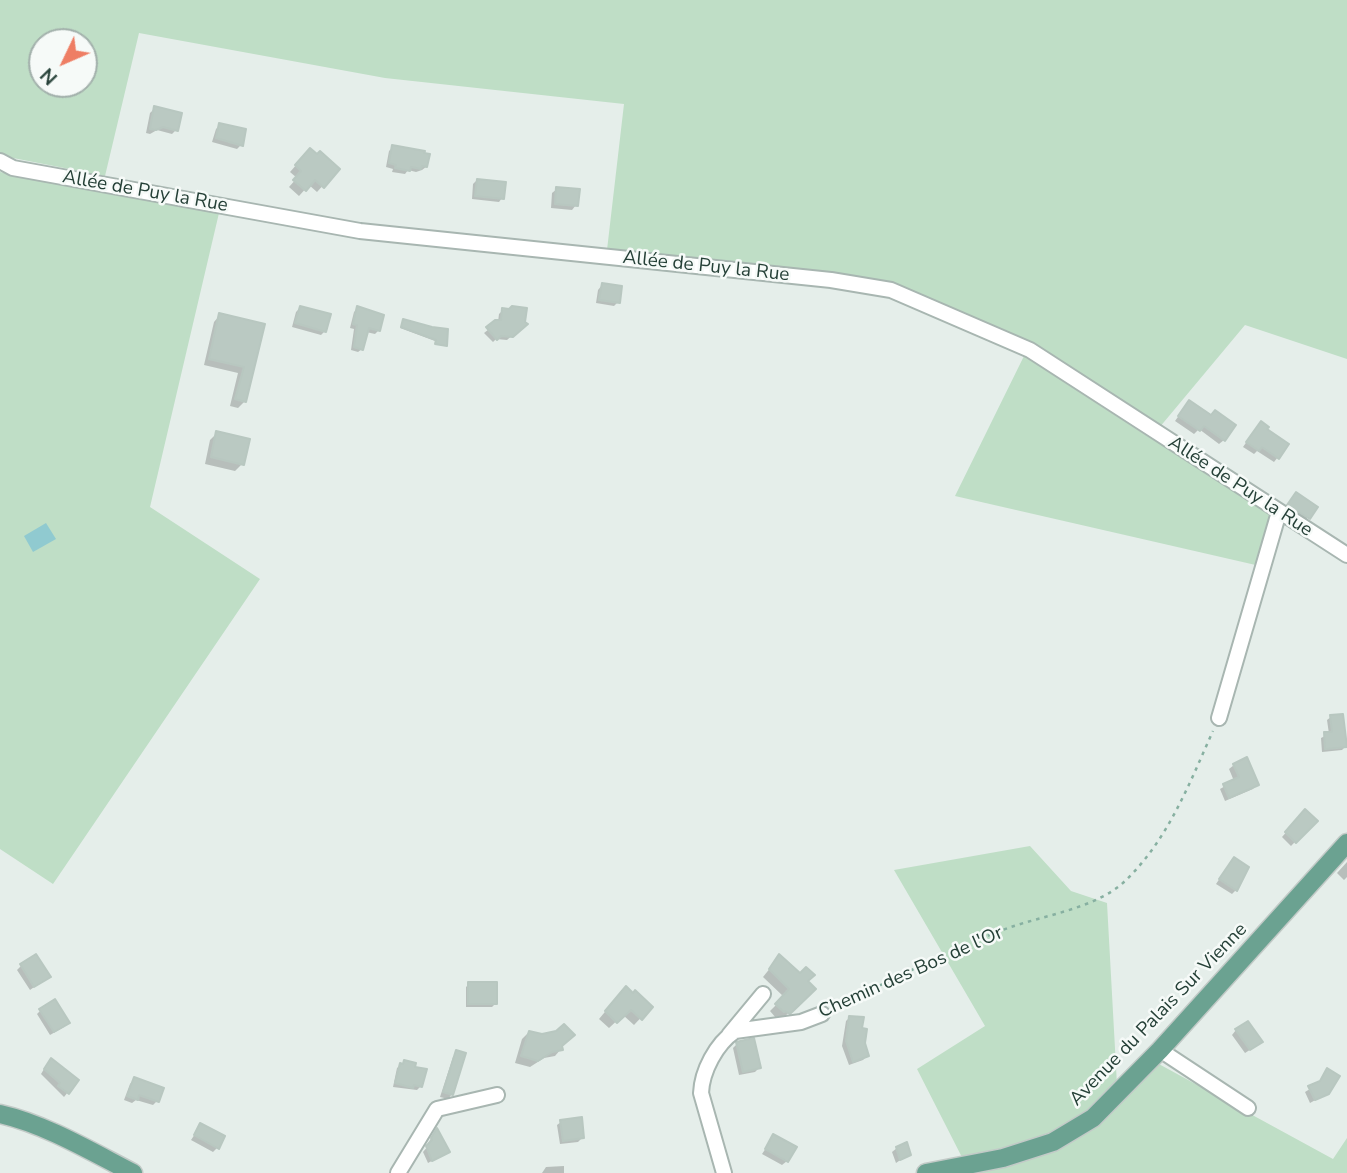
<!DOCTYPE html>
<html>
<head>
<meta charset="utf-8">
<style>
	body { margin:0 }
	#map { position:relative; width:1347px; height:1173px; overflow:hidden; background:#e5eeea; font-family:"Nunito Sans",sans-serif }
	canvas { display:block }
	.north { position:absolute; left:28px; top:28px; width:70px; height:70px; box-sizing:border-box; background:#f6faf8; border:2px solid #a2b0ab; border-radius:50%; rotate:226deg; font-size:19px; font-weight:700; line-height:28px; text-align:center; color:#254037 }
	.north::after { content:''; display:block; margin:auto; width:24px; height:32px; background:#ee7e64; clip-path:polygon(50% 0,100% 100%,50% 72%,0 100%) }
</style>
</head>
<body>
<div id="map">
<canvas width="1347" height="1173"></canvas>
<div class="north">N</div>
</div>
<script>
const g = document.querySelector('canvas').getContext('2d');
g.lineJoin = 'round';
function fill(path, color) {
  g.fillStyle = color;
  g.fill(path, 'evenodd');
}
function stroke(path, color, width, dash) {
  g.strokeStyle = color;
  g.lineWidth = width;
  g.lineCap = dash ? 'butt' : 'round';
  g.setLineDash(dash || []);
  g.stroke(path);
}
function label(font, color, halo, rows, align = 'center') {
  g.font = font + ' "Nunito Sans",sans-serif';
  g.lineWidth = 5;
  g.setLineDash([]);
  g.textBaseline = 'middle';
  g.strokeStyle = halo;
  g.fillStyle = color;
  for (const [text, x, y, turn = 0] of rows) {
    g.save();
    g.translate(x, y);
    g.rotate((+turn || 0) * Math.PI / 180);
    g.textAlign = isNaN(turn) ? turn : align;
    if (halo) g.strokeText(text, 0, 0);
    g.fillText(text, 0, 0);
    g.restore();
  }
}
const green = new Path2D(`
	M0 0H1347V359L1245 325 1159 428 1031 343 889 283 607 250 624 104 385 78 139 33 105 176 8 157 0 153ZM42 42H84V84H42Z
	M0 172 219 213 150 507 260 579 53 884 0 849Z
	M1024 356 1152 439 1269 510 1273 515 1260 566 955 496Z
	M1030 846 1071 891 1107 903 1117 1085 1157 1063 1333 1159 1347 1138V1173H970L917 1069 985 1026 894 870Z`);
const water = new Path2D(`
	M46 523 56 539 33 552 24 536Z`);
const shadow = new Path2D(`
	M155 108 176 130 172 134 157 130 150 134 146 133 150 113Z
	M220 125 241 145 237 149 212 142 216 129Z
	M393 147 426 167 422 170 416 172 408 170 405 174 392 172 393 169 386 167 389 151Z
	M304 156 338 169 317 192 309 185 299 196 289 187 297 178 290 172Z
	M477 180 502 198 499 202 472 199 473 184Z
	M557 189 576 205 572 210 551 208 552 193Z
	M602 285 618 302 614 306 596 303 598 290Z
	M300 308 325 331 321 335 292 327 296 312Z
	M358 308 379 330 375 334 366 332 362 349 358 352 351 350 354 329 350 328 354 312Z
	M503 310 525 324 507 340 496 339 493 342 484 333 498 322 499 314Z
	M220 315 262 326 245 401 238 408 230 406 238 373 204 365 214 322Z
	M404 321 446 345H435V341L400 328Z
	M1185 407 1210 417 1224 440 1219 444 1199 429 1194 434 1175 421Z
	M1257 427 1265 429 1278 457 1274 462 1257 451 1254 454 1243 447Z
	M217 433 242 464 235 471 205 464 210 440Z
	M1296 494 1315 508 1304 522 1284 510Z
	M1331 717 1346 746 1342 750 1322 752 1321 738 1329 734 1327 720Z
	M1234 765 1257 784 1253 789 1225 801 1220 789 1234 781 1229 769Z
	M1305 811 1315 821 1291 846 1282 837Z
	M1347 862V877L1344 880 1337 873Z
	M1230 863 1236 890 1232 894 1216 884Z
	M779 957 814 989 782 1019 777 1016 776 1018 770 1011 784 997 763 977Z
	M21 966 48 977 30 990 17 970Z
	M469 984 495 1004 492 1007H466V987Z
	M619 995 651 1007 634 1025 623 1015 609 1028 599 1019Z
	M41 1010 64 1027 50 1035 37 1014Z
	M850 1017 860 1030 867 1056 863 1060 849 1065 842 1046 846 1021Z
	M1236 1030 1256 1046 1245 1053 1232 1035Z
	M529 1032 560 1046 561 1049 555 1056 544 1058 530 1067 515 1063 522 1039Z
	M737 1044 759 1068 755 1072 739 1075 733 1048Z
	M457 1052 452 1094 448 1099 440 1097 453 1057Z
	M405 1062 413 1068 421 1086 417 1090 393 1087 397 1068Z
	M47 1064 68 1092 64 1097 41 1074Z
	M1323 1075 1328 1093 1310 1103 1305 1092 1318 1084Z
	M134 1079 157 1101 153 1105 136 1100 132 1103 124 1100 130 1084Z
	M561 1122 582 1138 578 1142 560 1144 557 1125Z
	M201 1125 217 1148 213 1152 191 1140Z
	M436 1131 448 1152 428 1163 423 1152 429 1145 428 1143Z
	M774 1136 787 1161 782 1165 762 1154Z
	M897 1148 909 1154 896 1163 892 1152Z
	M564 1166V1173H542L546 1167Z`);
const building = new Path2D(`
	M154 106 182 113 178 131 163 127 156 130 150 129Z
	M219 123 246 129 243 146 216 138Z
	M392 145 425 151 424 153 430 154 427 167 422 166 421 169 411 167 410 171 395 168 396 165 389 163Z
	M310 148 317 154 320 151 340 169 324 188 315 180 306 191 293 180 301 171 295 165Z
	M477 179 506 182 504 199 475 196Z
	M556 187 580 189 578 206 555 204Z
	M602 283 622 286 620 303 599 300Z
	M300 306 331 314 326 332 295 323Z
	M357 306 384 315 380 331 369 328 363 350 354 347 357 325 353 324Z
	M512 306 527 308 525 322 528 324 513 337 501 336 497 340 486 327 495 320H501L502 308 509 309Z
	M219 313 265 324 246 402 235 399 244 367 209 359Z
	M403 319 432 327 448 329 447 346 435 344 436 340 401 327Z
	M1189 400 1211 415 1215 410 1236 425 1225 441 1204 426 1200 431 1178 416Z
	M1261 421 1269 427 1267 429 1289 444 1279 459 1262 447 1259 451 1246 442Z
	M216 431 250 439 244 465 211 457Z
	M1296 492 1318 507 1310 519 1287 505Z
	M1343 714 1347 747 1325 749 1324 732H1332L1330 715Z
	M1247 757 1259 785 1229 798 1223 784 1239 777 1233 764Z
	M1305 809 1318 821 1296 843 1285 832Z
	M1234 857 1249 867 1237 891 1219 879Z
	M36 954 51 977 34 987 20 964Z
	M779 954 800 973 806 967 815 975 808 981 816 989 790 1014 785 1011 784 1012 775 1004 789 989 769 969Z
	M468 982H497V1004H468Z
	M626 986 633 993 635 990 653 1007 642 1020 631 1010 617 1023 605 1011Z
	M55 999 70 1023 54 1032 39 1009Z
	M849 1016 864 1017 862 1028 867 1029 865 1043 869 1056 853 1062 846 1041Z
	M1248 1021 1263 1042 1250 1050 1235 1029Z
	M564 1024 575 1035 562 1046 563 1050 552 1052 538 1061 521 1056 529 1031 542 1034 556 1031Z
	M754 1038 761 1068 743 1072 736 1042Z
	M456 1050 466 1053 453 1095 443 1092Z
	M51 1058 79 1080 69 1094 58 1086 60 1083 44 1069Z
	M404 1060 416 1063 415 1067 427 1069 422 1087 414 1085 413 1088 395 1083 400 1063 403 1064Z
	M1327 1068 1340 1076 1329 1094 1315 1100 1308 1086 1320 1081Z
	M134 1077 164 1088 159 1102 139 1095 138 1100 127 1096Z
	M582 1117 584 1138 563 1141 560 1120Z
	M200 1123 225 1136 219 1149 194 1135Z
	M437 1128 450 1152 432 1161 426 1146 432 1140 431 1138Z
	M773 1134 797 1147 788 1162 765 1149Z
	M907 1142 911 1155 900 1160 896 1147Z`);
const path = new Path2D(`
	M834 1008C892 980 948 950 1008 928 1045 915 1097 908 1125 881 1168 840 1189 784 1213 731`);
const minor = new Path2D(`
	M0 161 13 168 360 231 831 280 891 290 1030 350 1347 555
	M1219 718 1279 512
	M729 1035 763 994
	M1160 1050 1248 1108
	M398 1173 437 1109 497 1095
	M724 1173 701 1093C702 1071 716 1044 735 1031L801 1022 822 1014`);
const major = new Path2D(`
	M0 1114C45 1124 92 1152 133 1173
	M926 1173 1003 1158 1053 1142 1093 1118 1160 1050 1347 843`);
const streetNames = [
	["Allée de Puy la Rue",145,192,10],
	["Allée de Puy la Rue",706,267,6],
	["Allée de Puy la Rue",1240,487,33],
	["Chemin des Bos de l'Or",911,973,-24],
	["Avenue du Palais Sur Vienne",1159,1015,-46]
];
fill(green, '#bfdec6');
fill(water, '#90cad0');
fill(shadow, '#0003');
fill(building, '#bac9c2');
stroke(building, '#b8c7c0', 2);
stroke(minor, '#a8b6b1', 18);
stroke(major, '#c2cac7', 21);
stroke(path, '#87b0a1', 2.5, [3.5, 5]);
stroke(minor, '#fff', 14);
stroke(major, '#6ba291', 18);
label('19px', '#254037', '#f6faf8', streetNames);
</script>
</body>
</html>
